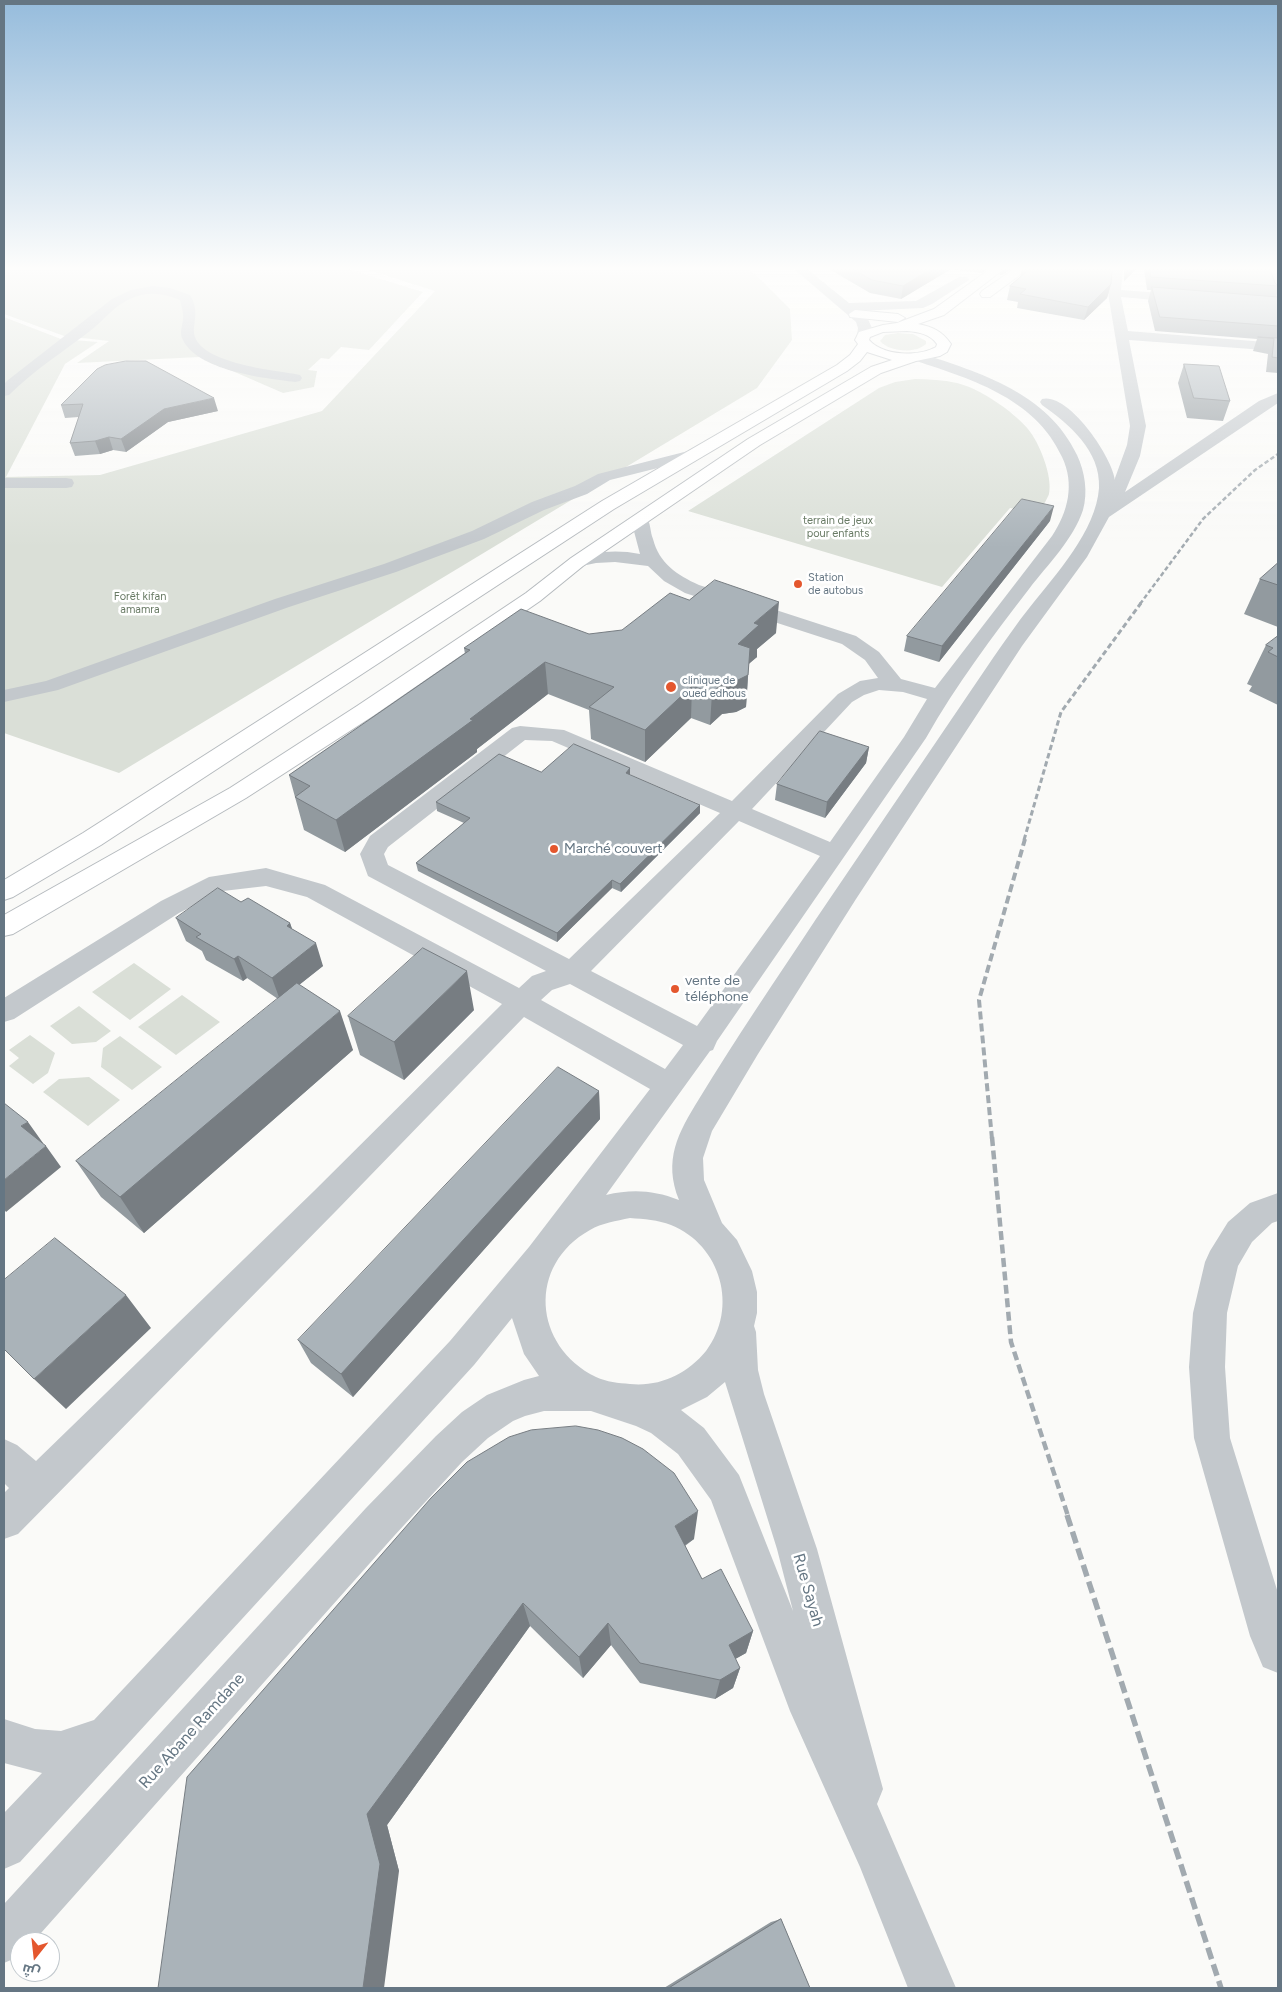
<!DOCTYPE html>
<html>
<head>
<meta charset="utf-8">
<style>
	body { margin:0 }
	#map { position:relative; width:1282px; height:1992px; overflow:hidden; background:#fafaf8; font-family:Figtree,Cairo,sans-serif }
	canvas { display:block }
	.frame { position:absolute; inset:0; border:5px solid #657683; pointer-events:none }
	.north { position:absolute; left:10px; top:1932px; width:50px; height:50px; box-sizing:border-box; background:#fff; border:1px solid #c1c8cd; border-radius:50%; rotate:196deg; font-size:14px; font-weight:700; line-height:20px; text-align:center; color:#657683 }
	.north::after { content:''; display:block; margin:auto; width:18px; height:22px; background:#e4572e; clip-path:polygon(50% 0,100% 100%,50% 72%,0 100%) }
</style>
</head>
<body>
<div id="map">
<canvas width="1282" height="1992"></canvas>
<div class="frame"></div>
<div class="north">ش</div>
</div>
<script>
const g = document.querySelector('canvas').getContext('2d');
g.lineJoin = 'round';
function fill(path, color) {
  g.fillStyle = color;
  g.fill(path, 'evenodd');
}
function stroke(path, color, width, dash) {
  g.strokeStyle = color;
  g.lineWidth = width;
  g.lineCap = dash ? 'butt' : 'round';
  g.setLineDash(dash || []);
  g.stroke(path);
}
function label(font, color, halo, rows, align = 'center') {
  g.font = font + ' Figtree,sans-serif';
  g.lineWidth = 5;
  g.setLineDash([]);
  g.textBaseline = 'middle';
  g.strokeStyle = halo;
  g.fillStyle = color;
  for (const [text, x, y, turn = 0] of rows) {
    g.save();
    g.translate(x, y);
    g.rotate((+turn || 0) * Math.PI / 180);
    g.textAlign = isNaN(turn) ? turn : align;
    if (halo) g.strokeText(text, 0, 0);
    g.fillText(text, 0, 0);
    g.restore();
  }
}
const green = new Path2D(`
	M4 269H348L423 292 369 350 341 347 329 359 321 358 308 370 317 371 314 387 283 393 200 357 77 363 109 341 64 336 4 314Z
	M365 269H747L756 275 790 309 792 340 757 388 119 773 4 733V317L61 339 98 342 65 364 6 477 100 475 322 411 435 291Z
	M898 333 913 334 926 341V344C916 354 889 352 880 341L885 335Z
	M915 379C929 379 943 380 957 383 979 388 1013 411 1028 429 1039 442 1053 476 1049 494 1047 500 1041 508 1038 514L1010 508 942 587 688 511 879 388 895 382Z
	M134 963 171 989 130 1020 92 992Z
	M182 995 220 1022 176 1055 138 1027Z
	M79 1006 111 1031 96 1042 72 1044 50 1026Z
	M30 1035 55 1053 48 1073 33 1084 9 1066 19 1058 9 1050Z
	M120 1036 162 1067 132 1090 101 1067 103 1048Z
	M89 1077 120 1100 88 1126 43 1092 59 1079Z`);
const minor = new Path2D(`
	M794 269H807L849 303 916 301 959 277H967L969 280 932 304 923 308 858 311 867 317 872 328 869 338 864 339 857 335 858 328 856 322Z
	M1111 269H1123L1121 290 1188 295 1194 299 1188 303 1121 297 1128 331 1278 343V351L1129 340 1146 426 1140 456 1125 492 1259 401 1278 393V403L1109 517 1087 557 1022 646 856 899 758 1054 712 1131 703 1158 704 1180 722 1223 737 1240 752 1271 757 1292V1313L754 1326 756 1332 758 1370 764 1394 817 1549 883 1789 877 1804 956 1988H908L860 1867 790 1711 711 1500 678 1454 651 1433 636 1426 591 1411H544L525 1416 513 1421 488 1438 462 1462 394 1536 33 1942H20V1956L4 1963V1904L366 1508 436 1436 462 1412 487 1395 524 1380 539 1376 524 1354 512 1318 474 1365 20 1862 4 1869V1813L42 1773 4 1763V1719L35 1729 61 1731 94 1720 450 1341 529 1247 650 1089 524 1017 336 1211 18 1534 4 1539V1493L9 1488 4 1483V1439L17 1445 36 1461 314 1191 502 1004 307 897 266 886 223 891 179 913 14 1019 4 1022V998L161 901 209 877 266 868 325 885 519 988 532 976 546 971 368 876 360 854 370 836 512 728 520 726 564 730 732 801 838 694 860 681 878 678 865 660 842 644 685 593 664 581 648 566 615 562 596 563 577 567 571 566 568 562 571 558C594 552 616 549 640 554L631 520 634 516 640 515 646 516C651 523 650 532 653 539 659 563 677 575 699 585L856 636 879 652 901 679 935 688 1052 536C1068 512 1075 484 1062 457 1035 397 968 378 910 359L908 356 915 352 920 353C981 373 1048 393 1077 455 1085 472 1088 492 1083 510 1073 540 1048 564 1029 589 992 637 956 685 926 738L717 1041 713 1050 710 1051 606 1195C632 1189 653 1190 679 1200 663 1160 678 1133 699 1099 736 1038 777 978 816 919 875 832 934 745 993 658 1005 641 1017 623 1030 607 1056 574 1096 531 1099 488 1101 451 1069 424 1042 405L1040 402 1042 399C1068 392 1112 456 1115 480V478L1127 445 1130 426 1108 293ZM879 690 903 692 927 699 904 737 830 842 752 809 852 702 864 695ZM525 740 552 741 720 813 569 959 388 865 384 854 388 847ZM739 821 820 856 697 1026 591 971ZM570 984 683 1045 665 1069 541 1000 552 990ZM630 1218C644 1219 658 1220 671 1225 721 1245 739 1308 706 1351 687 1374 660 1387 630 1384 618 1383 607 1382 596 1377 533 1346 527 1265 590 1230 602 1223 616 1221 630 1218ZM725 1382 777 1549 793 1611 739 1475 704 1428 681 1410 707 1397Z
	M1263 269H1275L1278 278V300L1272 296Z
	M153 286 170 288 190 295C201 313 191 325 195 337 204 363 271 370 295 374L300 375 302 378 300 381 295 382C264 378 196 371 182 338 179 331 184 323 183 315 183 310 181 305 180 300 165 293 147 291 132 298 115 305 104 320 90 331 63 352 34 370 9 395L4 396V384L8 380 112 299 131 290Z
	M696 449 702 451 704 454 702 457 610 480 587 494 544 510 484 539 396 572 289 607 58 690 4 702V690L46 681 275 599 384 564 472 531 532 502 575 486 598 474Z
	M4 478H66L72 479 74 483 72 487 66 488H4Z
	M1278 1193V1221L1272 1223 1252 1242 1238 1266 1227 1313 1225 1367 1230 1438 1278 1593V1673L1263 1667 1250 1636 1194 1438 1189 1367 1193 1313 1205 1262 1210 1251 1228 1222 1250 1203Z`);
const major = new Path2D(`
	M990 269H1004L944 315 918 324C933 327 942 331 951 344L947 352 940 356 916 361 881 373 760 445 583 566 540 601 373 716 246 798 13 934 4 936V915L230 788 357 706 526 593 571 558 748 439 871 367 892 360 867 352 860 361 847 371 614 509 101 845 13 897 4 900V880L83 833 602 501 837 365 850 355 858 344 855 340 859 332 883 325 897 323 934 309ZM907 331C919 332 930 334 937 344L936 347C918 357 883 356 869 340L870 337 883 332Z
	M1014 269H1028L990 297H982L980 294 982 291Z
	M855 310 898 314 905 318 898 322 850 317 849 314Z`);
const railFar4 = new Path2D(`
	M1140 604 1203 519 1255 470 1278 454`);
const railFar3 = new Path2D(`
	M1024 840 1061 712 1141 603`);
const railFar2 = new Path2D(`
	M992 1139 979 1000 1025 839`);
const railFar1 = new Path2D(`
	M992 1137 1011 1342 1068 1516`);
const rail = new Path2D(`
	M1067 1515 1221 1988`);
const wall = new Path2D(`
	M829 269H951L901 299 870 293Z
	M951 269H987L982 273Z
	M1001 269H1011L1002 275H1000Z
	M1022 269H1112L1111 284 1107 298 1084 320 1017 308 1018 302 1007 300 1010 286 1020 277Z
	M1124 269H1136L1124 281Z
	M1144 269H1270L1275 283 1278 285V290L1276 297H1278V373L1266 372 1268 354 1253 351 1257 339 1155 331 1148 301 1151 290H1147Z
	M1184 364 1230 401 1223 421 1187 418 1178 383Z
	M97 369 218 411 168 422 126 452 113 450 100 454 75 456 70 443 79 417 65 418 61 405Z
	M1050 521 939 662 904 651 907 636Z
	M1278 563V627L1244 614 1260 579Z
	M776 633 757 649V657L749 663 746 707 736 712 722 714 710 725 691 718 645 762 591 739 589 710 548 694 477 749V752L345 852 304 830 289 775 465 654 464 648 589 634Z
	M1278 636V705L1249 691 1252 686 1247 684 1266 645Z
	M869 747 866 763 825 818 775 800 777 784Z
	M630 768V775L700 805V813L621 892 612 888 557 942 418 871 416 863 464 823 437 811 436 802 541 772Z
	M241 902 290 923 292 929 323 966 299 985 353 1050 144 1233 101 1197 76 1161 278 999 247 978 243 981 206 960 202 951 186 941 176 918Z
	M474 1010 404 1080 360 1055 348 1016Z
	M599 1091 600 1119 353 1397 311 1363 298 1340Z
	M431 1498 694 1539 685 1546 702 1579 753 1631 746 1653 735 1659 740 1668 733 1688 715 1699 640 1683 611 1645 583 1678 530 1626 387 1825 399 1871 158 1988Z
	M781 1919 810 1988H664L771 1922Z`);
const shadedWall = new Path2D(`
	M931 269H951L901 299 903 286Z
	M983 269H987L982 273Z
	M1003 269H1011L1002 275Z
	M1127 269H1136L1124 281Z
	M1111 284 1107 298 1084 320 1088 307Z
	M214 398 218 411 168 422 126 452 121 439 164 409Z
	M109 437 113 450 100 454 95 441Z
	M1054 506 1050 521 939 662 942 646Z
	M779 602 776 633 757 649V657L736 675 738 644 754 623Z
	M545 662 548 694 477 749V752L345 852 336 820Z
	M748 675 746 707 736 712 722 714 710 725 712 693 724 682Z
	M692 686 691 718 645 762V730Z
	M869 747 866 763 825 818 827 802Z
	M630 768V777L626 773Z
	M700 805V813L621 892 620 884Z
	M612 880V888L557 942V933Z
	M290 923 298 946 287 926Z
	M316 943 323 966 280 1000 272 978Z
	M238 956 247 978 243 981 234 959Z
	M467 971 474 1010 404 1080 394 1042Z
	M340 1011 353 1050 144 1233 120 1197Z
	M599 1091 600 1119 353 1397 341 1374Z
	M28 1122 43 1143 37 1148 21 1126Z
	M46 1146 61 1167 6 1212 4 1209V1180Z
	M126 1295 151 1328 66 1409 34 1379Z
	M698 1511 694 1539 673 1553 675 1526Z
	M523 1603 530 1626 387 1825 399 1871 384 1988H363L367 1814Z
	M608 1623 611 1645 583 1678 579 1657Z
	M753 1631 746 1653 723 1666 729 1645Z
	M740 1668 733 1688 715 1699 720 1680Z`);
const building = new Path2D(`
	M853 269H931L903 286 872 280Z
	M1030 269H1112L1111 284 1088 307 1020 294 1026 289 1010 286Z
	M1150 269H1270L1275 283 1278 286 1151 277Z
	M1152 287 1278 297V326L1160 317Z
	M1258 337 1278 338V358L1272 357 1274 339Z
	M126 361H146L214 398 164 409 121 439 109 437 95 441 70 443 83 404 61 405 97 369 105 365Z
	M1184 364 1219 366 1230 401 1194 398Z
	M1022 499 1054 506 942 646 907 636Z
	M1278 563V585L1260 579Z
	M715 580 779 602 754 623 759 625 738 644 750 648 748 675 738 680 724 682 712 693 692 686 645 730 589 707 614 687 545 662 470 719 473 720 336 820 295 797 310 786 289 775 470 650 464 648 521 609 589 634 622 630 670 593 689 600Z
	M1278 636V657L1268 652 1273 648 1266 645Z
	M820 731 869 747 827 802 777 784Z
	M574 744 630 768 626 773 700 805 620 884 612 880 557 933 416 863 470 818 436 802 499 754 541 772Z
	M218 888 241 902 248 898 290 923 287 926 316 943 272 978 238 956 234 959 196 937 201 934 176 918Z
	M423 948 467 971 394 1042 348 1016Z
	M297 983 340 1011 120 1197 76 1161Z
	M558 1067 599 1091 341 1374 298 1340Z
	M4 1103 28 1122 21 1126 46 1146 4 1180Z
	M55 1238 126 1295 34 1379 4 1349V1280Z
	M576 1426 598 1430 622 1438 643 1449 674 1473 698 1511 675 1526 702 1579 721 1569 753 1631 729 1645 740 1668 720 1680 640 1663 608 1623 579 1657 523 1603 367 1814 380 1864 363 1988H158L187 1777 431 1498 467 1462 509 1437 531 1430Z
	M781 1919 810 1988H669Z`);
const markers = [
	[798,584,5,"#e4572e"],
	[671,687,6,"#e4572e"],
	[554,849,5,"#e4572e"],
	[675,989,5,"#e4572e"]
];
const farParknames = [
	["terrain de jeux",838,521],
	["pour enfants",838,534],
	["Forêt kifan",140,597],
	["amamra",140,610]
];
const farPoinames = [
	["Station",808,578],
	["de autobus",808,591],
	["clinique de",682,681],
	["oued edhous",682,694]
];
const poiNames = [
	["Marché couvert",564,849],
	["vente de",685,981],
	["téléphone",685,997]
];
const nearStreetnames = [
	["Rue Sayah",808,1590,74],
	["Rue Abane Ramdane",192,1731,-48]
];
fill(green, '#dadfd7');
stroke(major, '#b5babe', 2);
fill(minor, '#c3c8cc');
fill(major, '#fff');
stroke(railFar4, '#a2aab0', 2.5, [4.5, 2.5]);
stroke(railFar3, '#a2aab0', 3, [5.5, 3]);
stroke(railFar2, '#a2aab0', 4, [8, 4]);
stroke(railFar1, '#a2aab0', 4.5, [9, 4.5]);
stroke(rail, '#a2aab0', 5.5, [12, 5.5]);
fill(wall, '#929a9f');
fill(shadedWall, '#777d82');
fill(building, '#aab3b9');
stroke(building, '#777d82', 1);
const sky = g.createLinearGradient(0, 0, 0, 548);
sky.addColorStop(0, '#96bcdc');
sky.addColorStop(0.49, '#fdfdfc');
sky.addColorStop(1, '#fdfdfc00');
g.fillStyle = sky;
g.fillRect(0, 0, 1282, 548);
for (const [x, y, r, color] of markers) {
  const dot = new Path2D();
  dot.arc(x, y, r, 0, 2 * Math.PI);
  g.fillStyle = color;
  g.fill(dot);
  stroke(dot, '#fff', 2);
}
label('11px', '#687a64', '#fff', farParknames);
label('11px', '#657683', '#fff', farPoinames, 'left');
label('14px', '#657683', '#fff', poiNames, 'left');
label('16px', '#657683', '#fff', nearStreetnames);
</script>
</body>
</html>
